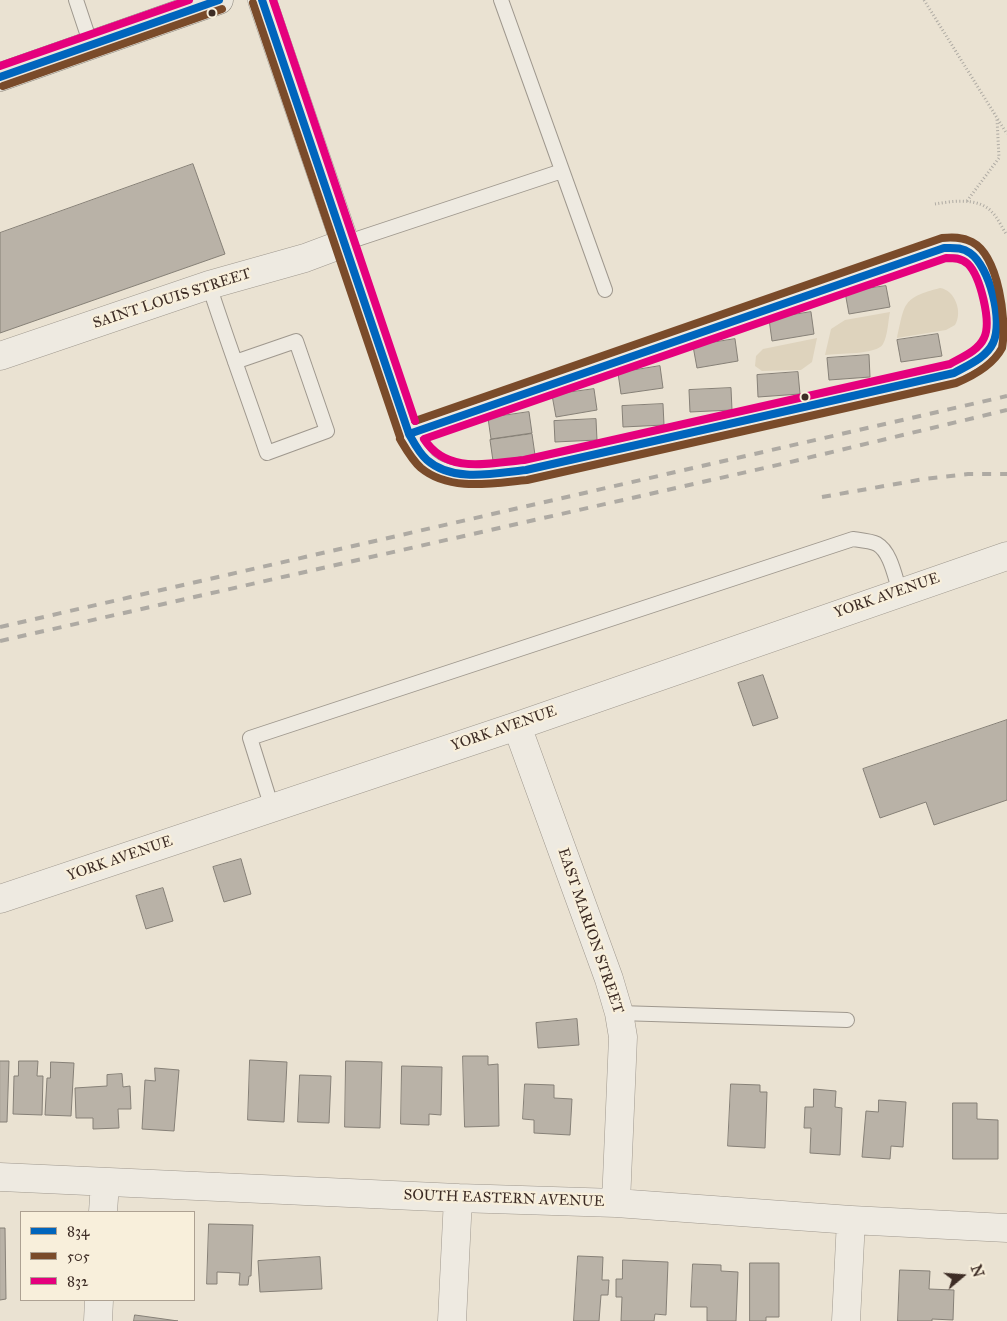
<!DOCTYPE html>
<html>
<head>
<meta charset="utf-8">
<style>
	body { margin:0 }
	#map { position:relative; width:1007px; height:1321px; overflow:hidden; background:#eae2d2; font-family:"IM FELL Great Primer",serif }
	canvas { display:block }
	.legend { position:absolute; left:20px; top:1211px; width:175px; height:90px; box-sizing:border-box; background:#f8efdb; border:1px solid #ada192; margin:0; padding:6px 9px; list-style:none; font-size:15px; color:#3d2c25 }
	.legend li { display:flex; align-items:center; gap:10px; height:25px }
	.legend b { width:25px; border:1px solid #ada192 }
	.north { position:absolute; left:937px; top:1251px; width:50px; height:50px; -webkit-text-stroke:4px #f8efdb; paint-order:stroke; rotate:72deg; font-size:14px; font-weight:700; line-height:20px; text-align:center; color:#3d2c25 }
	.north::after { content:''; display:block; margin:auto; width:18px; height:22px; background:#3d2c25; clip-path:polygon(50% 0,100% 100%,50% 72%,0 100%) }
</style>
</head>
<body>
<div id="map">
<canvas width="1007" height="1321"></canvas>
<ul class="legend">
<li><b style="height:6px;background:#0065bd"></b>834</li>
<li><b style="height:6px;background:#7a4b2a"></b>505</li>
<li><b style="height:6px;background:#e5007d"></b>832</li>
</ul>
<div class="north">N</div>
</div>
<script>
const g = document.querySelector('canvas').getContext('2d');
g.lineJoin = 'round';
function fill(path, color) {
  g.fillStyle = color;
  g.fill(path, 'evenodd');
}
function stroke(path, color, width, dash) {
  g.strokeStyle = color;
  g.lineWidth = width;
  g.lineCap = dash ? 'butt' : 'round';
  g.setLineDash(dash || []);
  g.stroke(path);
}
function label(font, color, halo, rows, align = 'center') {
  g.font = font + ' "IM FELL Great Primer",serif';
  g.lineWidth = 4.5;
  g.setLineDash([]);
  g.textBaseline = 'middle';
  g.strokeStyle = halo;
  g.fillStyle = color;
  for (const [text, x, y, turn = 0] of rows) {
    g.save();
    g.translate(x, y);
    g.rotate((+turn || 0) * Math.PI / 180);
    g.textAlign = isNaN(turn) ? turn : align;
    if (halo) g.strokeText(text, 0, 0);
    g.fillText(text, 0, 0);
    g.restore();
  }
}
const green = new Path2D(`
	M940 288C955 290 963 312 955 325L946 330 897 338C905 303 902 298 940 288Z
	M890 312C888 321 888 335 883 344 877 355 838 353 825 355L831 329 845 320Z
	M817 338 812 362 801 370 762 371 755 366 756 356 763 349Z`);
const building = new Path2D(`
	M193 164 225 254 0 333V233Z
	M886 286 890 307 849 314 845 292Z
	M811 312 814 334 772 341 769 319Z
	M938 334 942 356 901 362 897 340Z
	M735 339 738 361 697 368 693 346Z
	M869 355 870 377 829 380 827 358Z
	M660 366 663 388 621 394 618 373Z
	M798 372 800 394 758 397 757 375Z
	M731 388 732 410 690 412 689 390Z
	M594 389 597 410 556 417 552 395Z
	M663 404 664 425 623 427 622 406Z
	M529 412 532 433 491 439 488 418Z
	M596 419 597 440 555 442 554 421Z
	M532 434 535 455 493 461 490 440Z
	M763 675 778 718 753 726 738 683Z
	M1007 720V800L934 825 926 802 880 818 863 769Z
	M241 859 251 894 224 902 213 867Z
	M163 888 173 921 146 929 136 896Z
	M577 1019 579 1045 538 1048 536 1023Z
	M463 1056H488V1065L498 1064 499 1126 465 1127Z
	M250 1060 287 1062 284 1122 248 1120Z
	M0 1061H9L7 1122H0Z
	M19 1061H38L37 1076H43L42 1115 13 1114 14 1076H18Z
	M346 1061 382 1062 380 1128 345 1127Z
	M51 1062 74 1063 71 1116 45 1115 47 1078H50Z
	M402 1066 442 1067 441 1115 429 1114V1125L401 1124Z
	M155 1068 179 1070 174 1131 142 1129 145 1080 155 1081Z
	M122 1074 123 1087 130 1086 131 1109H118L119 1128 93 1129V1118H76L75 1088 107 1086V1075Z
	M300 1075 331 1076 329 1123 298 1122Z
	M525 1084 554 1085V1098L572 1099 570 1135 534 1133V1120L523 1119Z
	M731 1084 760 1085V1092H767L765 1148 728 1146Z
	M814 1089 836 1091 835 1107 842 1108 840 1155 810 1153 811 1128H804L805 1107H813Z
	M879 1100 906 1102 903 1147 891 1146 890 1159 862 1157 866 1111 878 1112Z
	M953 1103H977V1119L998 1120V1159H953Z
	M209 1224 253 1225 251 1276H249L248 1285H239L240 1273 217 1272V1284H207Z
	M0 1228H5L6 1299 0 1300Z
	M578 1256 603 1257 602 1280H609L608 1295H601L599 1321H574Z
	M320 1257 322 1289 260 1292 258 1261Z
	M623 1260 668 1262 666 1315 655 1314 654 1321H621L622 1297H616V1279H622Z
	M750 1263H779V1317H766V1321H750Z
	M693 1264 721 1265V1271L738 1272 736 1321H707V1307H691Z
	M900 1270 930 1271 929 1289 954 1290 953 1320 932 1319V1321H898Z
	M135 1315 178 1321H134Z`);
const path = new Path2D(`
	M924 0 1007 134
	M967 201 999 158 997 119
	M935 204C953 201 978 197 992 212 998 218 1002 228 1007 235`);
const lane = new Path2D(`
	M76 0 91 45
	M501 0 605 290
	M209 285C227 341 248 397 267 453L327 431 296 341 235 362
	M409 434 944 248C949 248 955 247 960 248 984 255 989 283 994 304 996 316 999 331 993 343 986 357 967 366 954 373L526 470C497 472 450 482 427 460 420 453 414 442 409 434L345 243 562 171
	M272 808 250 738 853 539C860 540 871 541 877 544 891 552 895 578 900 592
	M619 1013 847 1020`);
const street = new Path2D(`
	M0 356 209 285 305 258 345 243 262 0
	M517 726 609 979 619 1013 623 1037 616 1203
	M0 899 517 726 1007 556
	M0 1177 458 1198 616 1203 851 1220 1007 1228
	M103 1212 105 1183
	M98 1321 99 1300
	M452 1321 458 1198
	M846 1321 851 1220`);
const primary = new Path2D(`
	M0 77 219 0`);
const rail = new Path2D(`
	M822 497 924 479 968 474H1007
	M0 627 1007 396
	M0 641 782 464 1007 410`);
const bus1 = new Path2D(`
	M262 0 409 434
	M0 77 219 0
	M944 248C954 248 962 247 970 253 989 266 1004 321 993 343 986 358 968 365 954 373L526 470C495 473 453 483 427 460 419 453 414 443 409 434Z`);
const bus2 = new Path2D(`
	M253 3 400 437
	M3 86 222 9
	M400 439C406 449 412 460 421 468 450 492 493 483 527 480L956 383C973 376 993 365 1002 348 1007 322 999 256 972 242 962 237 953 237 942 238L415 421`);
const bus3 = new Path2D(`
	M273 0 415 421
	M0 66 189 0
	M946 258C955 258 961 258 968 264 980 276 992 322 984 338 978 351 962 357 950 364L524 460C489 463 447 475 424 439Z`);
const markers = [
	[212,13,4.5,"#3d2c25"],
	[805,397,4.5,"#3d2c25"]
];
const streetNames = [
	["SAINT LOUIS STREET",172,299,-18],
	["YORK AVENUE",887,596,-19],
	["YORK AVENUE",504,729,-19],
	["YORK AVENUE",120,859,-19],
	["EAST MARION STREET",590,931,71],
	["SOUTH EASTERN AVENUE",504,1199,2]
];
fill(green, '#ded3bd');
fill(building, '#b9b2a7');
stroke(building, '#868077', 1);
stroke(lane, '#9f988e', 16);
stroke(street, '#9f988e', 29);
stroke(primary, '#868077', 29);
stroke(path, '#aeaaa3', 3, [1, 2.5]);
stroke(lane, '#eeeae1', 14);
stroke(street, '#eeeae1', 28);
stroke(primary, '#ebe6dc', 28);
stroke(rail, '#aeaaa3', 4, [9, 9]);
stroke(bus1, '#0065bd', 8);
stroke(bus2, '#7a4b2a', 8);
stroke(bus3, '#e5007d', 8);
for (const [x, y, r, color] of markers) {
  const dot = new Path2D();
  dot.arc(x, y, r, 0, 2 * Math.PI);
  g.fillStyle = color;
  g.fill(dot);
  stroke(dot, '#f8efdb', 2);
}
label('15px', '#3d2c25', '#f8efdb', streetNames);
</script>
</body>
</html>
